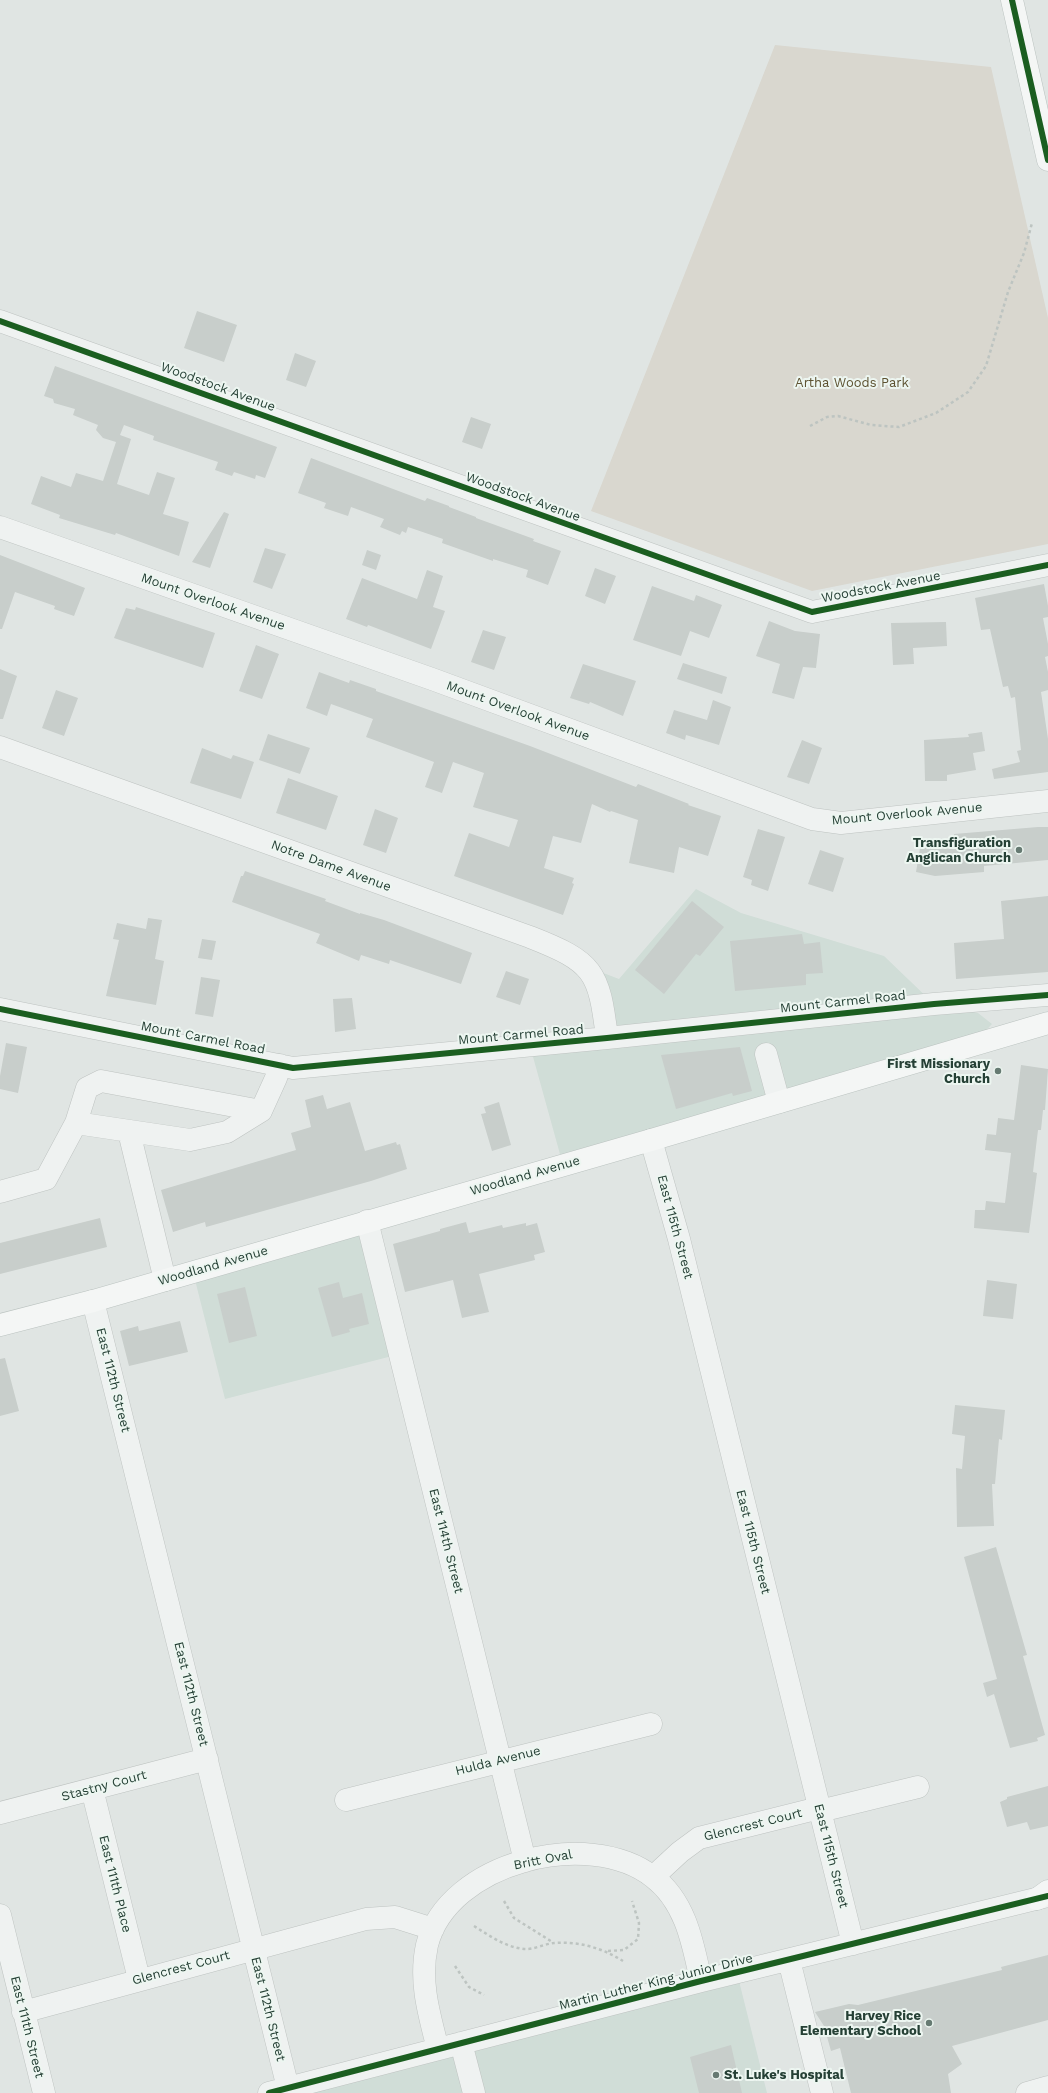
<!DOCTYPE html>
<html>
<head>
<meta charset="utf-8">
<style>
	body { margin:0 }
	canvas { display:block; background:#e0e5e3 }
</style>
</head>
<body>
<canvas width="1048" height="2093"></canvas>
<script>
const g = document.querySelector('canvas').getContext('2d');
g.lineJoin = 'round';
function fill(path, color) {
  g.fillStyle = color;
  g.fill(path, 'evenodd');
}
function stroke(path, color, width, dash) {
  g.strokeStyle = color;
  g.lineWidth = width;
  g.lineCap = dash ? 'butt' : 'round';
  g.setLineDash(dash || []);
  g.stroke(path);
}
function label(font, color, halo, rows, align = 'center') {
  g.font = font + ' "Work Sans",sans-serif';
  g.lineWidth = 4;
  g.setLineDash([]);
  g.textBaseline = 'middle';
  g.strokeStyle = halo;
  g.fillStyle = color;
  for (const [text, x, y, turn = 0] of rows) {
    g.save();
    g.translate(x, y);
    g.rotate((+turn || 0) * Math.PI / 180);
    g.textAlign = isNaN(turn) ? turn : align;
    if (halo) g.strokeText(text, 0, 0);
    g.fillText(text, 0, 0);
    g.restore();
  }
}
const built = new Path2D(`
	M696 889 741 913 884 956 934 1004 978 1013 992 1024 971 1046 563 1165 530 1046 607 1038 585 966 619 979Z
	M367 1221 400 1354 225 1399 193 1272Z
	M737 1973 767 2093H269Z`);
const green = new Path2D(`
	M775 45 991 67 1048 318V544L812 591 591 511Z`);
const building = new Path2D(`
	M197 311 237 325 224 362 184 348Z
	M295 353 316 361 306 387 286 380Z
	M55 366 277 447 265 478 256 475 255 479 234 472 232 476 215 470 218 462 153 440 154 436 124 425 120 435 131 439 117 484 149 495 157 472 175 478 163 514 189 522 179 556 116 533 115 535 59 518 60 515 31 504 41 476 71 487 76 473 103 481 116 442 103 438 96 430 98 425 73 415 75 409 54 403 53 399 44 396Z
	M471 417 491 424 482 449 462 442Z
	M311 458 425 501 427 498 449 506V507L476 517V518L534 539 533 541 561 551 548 585 526 577 528 570 493 559V561L442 543 443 539 408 527 406 533 402 531 400 535 380 527 384 519 351 507 348 516 324 508 326 503 298 493Z
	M224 512 229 514 210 568 192 562Z
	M265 548 286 554 272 589 253 582Z
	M367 550 381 555 376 570 362 565Z
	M0 555 85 588 74 616 54 609 55 606 15 592 2 629H0Z
	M595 568 616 576 605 604 585 596Z
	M427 570 443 576 433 607 445 611 431 649 368 625 367 627 346 619 362 578 417 599Z
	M1044 584 1048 606V617L1043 618 1048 644V656L1045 657 1048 672V690L1041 692 1048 739V772L994 779 992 769 1020 762 1017 751 1021 750 1015 697 1011 698 1008 686 1003 687 990 629 981 630 975 598Z
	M652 586 694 601 696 595 722 605 709 638 690 631 681 656 633 640Z
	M136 607 215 633 203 668 114 638 126 608 135 610Z
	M769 621 795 631 820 634 816 668 803 667 794 699 772 693 780 664 756 656Z
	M946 622 947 646 913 648 914 664 893 665 891 623Z
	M483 630 506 637 494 670 471 662Z
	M256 645 279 654 262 699 239 691Z
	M683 663 727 677 722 694 677 679Z
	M583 664 636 681 623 716 590 702 589 704 570 698Z
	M0 669 17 676 3 719H0Z
	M319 672 349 683 350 680 376 689V691L530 746 636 787 638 784 689 804 688 805 721 816 708 856 679 847 674 873 629 863 638 820 611 811 610 812 592 804 581 843 553 836 544 868 574 878 572 883 574 884 563 915 454 876 469 833 509 847 518 820 473 807 484 773 453 762 442 793 425 787 434 762 366 737 373 719 331 704 327 716 306 708Z
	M56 690 78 698 64 736 42 728Z
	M713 700 731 707 719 745 686 735 685 740 666 733 674 710 707 720Z
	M982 732 985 751 973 753 976 770 947 775V781H925L924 740 969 737 968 734Z
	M268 734 310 748 300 774 259 760Z
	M802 740 822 748 809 784 787 777Z
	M202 748 231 759 233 755 254 762 241 799 190 783Z
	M288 778 338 796 326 830 276 813Z
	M375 809 398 818 386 853 363 845Z
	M1038 827H1048V860L984 866V872L935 876 916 872 921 842 955 848 954 834Z
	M758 829 785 837 768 891 751 885 752 880 743 877Z
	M820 850 844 858 833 892 808 884Z
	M245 871 326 899 325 901 360 914V913L384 920 472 953 461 984 390 960 389 964 361 955 359 961 316 943 320 934 232 902 241 876H243Z
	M1048 896V972L956 979 954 943 1004 939 1001 901Z
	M692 901 724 927 700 956 696 954 664 994 635 970Z
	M148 918 162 920 155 959 164 961 156 1005 106 996 119 940 113 939 117 923 146 929Z
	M802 934 804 944 820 942 823 973 806 974V985L735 991 730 941Z
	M202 939 216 941 212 960 198 958Z
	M506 971 529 979 520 1005 496 997Z
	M201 977 220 980 213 1017 195 1014Z
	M352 998 356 1029 335 1032 333 999Z
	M6 1043 27 1047 18 1093 0 1089V1076Z
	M740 1047 752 1091 733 1096 732 1093 676 1109 661 1055Z
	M1021 1065 1048 1069 1045 1110H1043L1041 1130H1038L1033 1172 1037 1173 1029 1233 974 1228 975 1210H985L986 1201 1005 1203 1011 1153 985 1150 987 1134 996 1135 998 1118 1014 1120Z
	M323 1095 327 1109 350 1102 365 1151 396 1142 397 1145 400 1144 407 1169 371 1181 206 1227 205 1222 173 1232 161 1190 296 1150 291 1133 311 1127 305 1100Z
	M499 1102 511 1145 492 1151 481 1114 486 1113 484 1107Z
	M100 1218 107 1247 0 1274V1243Z
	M466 1222 469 1233 502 1225 503 1228 526 1223V1226L537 1223 545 1252 534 1255 535 1260 479 1274 489 1312 462 1318 453 1280 405 1292 393 1244 440 1231V1229Z
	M987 1280 1017 1284 1013 1319 983 1316Z
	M339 1282 343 1298 362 1293 369 1324 349 1329 350 1332 332 1337 318 1288Z
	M245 1287 257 1336 229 1343 217 1294Z
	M180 1321 188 1352 129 1366 120 1331 138 1326 139 1331Z
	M5 1358 19 1411 0 1416V1359Z
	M955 1405 1005 1410 1002 1440 999 1439 995 1484H992L994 1526 957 1527 956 1468 962 1469 965 1436 952 1434Z
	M996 1547 1027 1655 1023 1656 1045 1735 1037 1738 1038 1741 1010 1748 994 1694 987 1697 983 1683 997 1679 964 1557Z
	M1048 1786V1826L1030 1830 1027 1822 1007 1827 1000 1802 1007 1799V1797Z
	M1048 1955V2020L952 2046 962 2064 948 2074 951 2093H851L840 2048 831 2051 824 2026 815 2012 849 2004 858 2005 1002 1970 1001 1967Z
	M731 2045 742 2093H699L690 2057Z`);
const path = new Path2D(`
	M810 426 827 417 838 416 871 425 899 427 936 413 968 392 986 366 1008 292 1024 253 1032 223
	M504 1901 514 1918 554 1943
	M474 1926C490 1936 505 1947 524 1949 533 1950 544 1944 554 1943 579 1941 602 1948 623 1961
	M608 1951 624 1950 638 1939 639 1923 632 1901
	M455 1966 469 1987 484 1995`);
const minor = new Path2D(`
	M0 321 812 612 1048 565
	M0 527 432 679 812 819 841 823 1048 801
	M0 747 530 937C594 962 599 971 607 1038
	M0 1009 293 1068 607 1038 934 1004 1048 995
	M766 1054 779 1102
	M261 1111 227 1132 190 1140 76 1123 87 1088 101 1081 261 1111 276 1078 280 1065
	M129 1132 165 1280
	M651 1140 679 1239 853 1944
	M0 1192 46 1179 76 1123
	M367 1221 525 1861
	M93 1301 288 2088
	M92 1789 139 1979
	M346 1800 651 1724
	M820 1811 918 1787
	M0 1813 207 1759
	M653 1877 680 1852 699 1838 819 1808
	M0 1915 44 2093
	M789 1960 822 2093
	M23 2012 366 1919 395 1917 433 1929
	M461 2043 474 2093
	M438 2049C429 2014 419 1981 427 1945 448 1862 589 1827 653 1877 686 1902 693 1944 701 1981
	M269 2093 701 1981 1048 1896
	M1027 2093 1048 2087`);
const major = new Path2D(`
	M1012 0 1048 160
	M0 1325 93 1301 651 1140 1048 1023
	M1037 1899 1048 1891`);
const cycleway = new Path2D(`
	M1012 0 1048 160
	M0 321 812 612 1048 565
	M0 1009 293 1068 607 1038 934 1004 1048 995
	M269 2093 701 1981 1048 1896`);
const markers = [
	[1019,850,4,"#667a72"],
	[998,1071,4,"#667a72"],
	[929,2023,4,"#667a72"],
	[716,2075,4,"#667a72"]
];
const parkNames = [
	["Artha Woods Park",852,383]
];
const streetNames = [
	["Woodstock Avenue",218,387,20],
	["Woodstock Avenue",523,497,20],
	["Woodstock Avenue",881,587,-11],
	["Mount Overlook Avenue",213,602,19],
	["Mount Overlook Avenue",518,711,20],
	["Mount Overlook Avenue",907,814,-5],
	["Notre Dame Avenue",331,866,20],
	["Mount Carmel Road",843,1002,-6],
	["Mount Carmel Road",521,1035,-5],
	["Mount Carmel Road",203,1038,11],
	["Woodland Avenue",525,1176,-16],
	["East 115th Street",675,1227,75],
	["Woodland Avenue",213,1266,-16],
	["East 112th Street",113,1380,76],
	["East 114th Street",446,1541,76],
	["East 115th Street",753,1542,76],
	["East 112th Street",191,1694,76],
	["Hulda Avenue",498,1761,-14],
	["Stastny Court",104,1786,-15],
	["Glencrest Court",753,1825,-14],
	["East 115th Street",831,1856,76],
	["Britt Oval",543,1860,-11],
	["East 111th Place",115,1884,76],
	["Glencrest Court",181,1968,-15],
	["Martin Luther King Junior Drive",656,1982,-14],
	["East 112th Street",268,2009,76],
	["East 111th Street",27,2027,76]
];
const poiNames = [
	["Transfiguration",1011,843],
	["Anglican Church",1011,858],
	["First Missionary",990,1064],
	["Church",990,1079],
	["Harvey Rice",921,2016],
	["Elementary School",921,2031],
	["St. Luke's Hospital",724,2075,"left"]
];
fill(built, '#d0ddd7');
fill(green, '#d9d7cf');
fill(building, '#c8cecb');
stroke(minor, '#bec3c1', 23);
stroke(major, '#bbc3c0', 23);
stroke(path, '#bdc4c1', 2.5, [3, 3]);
stroke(minor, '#eff2f1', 22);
stroke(major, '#f4f6f5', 22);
stroke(cycleway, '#1b5e20', 6);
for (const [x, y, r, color] of markers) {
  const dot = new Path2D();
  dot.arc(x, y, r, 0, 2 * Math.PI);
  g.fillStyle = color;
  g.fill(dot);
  stroke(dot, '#edf6f1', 1.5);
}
label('13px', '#5d5231', '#edf6f1', parkNames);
label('13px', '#254035', '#edf6f1', streetNames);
label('bold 13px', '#254035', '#edf6f1', poiNames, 'right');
</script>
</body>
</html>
